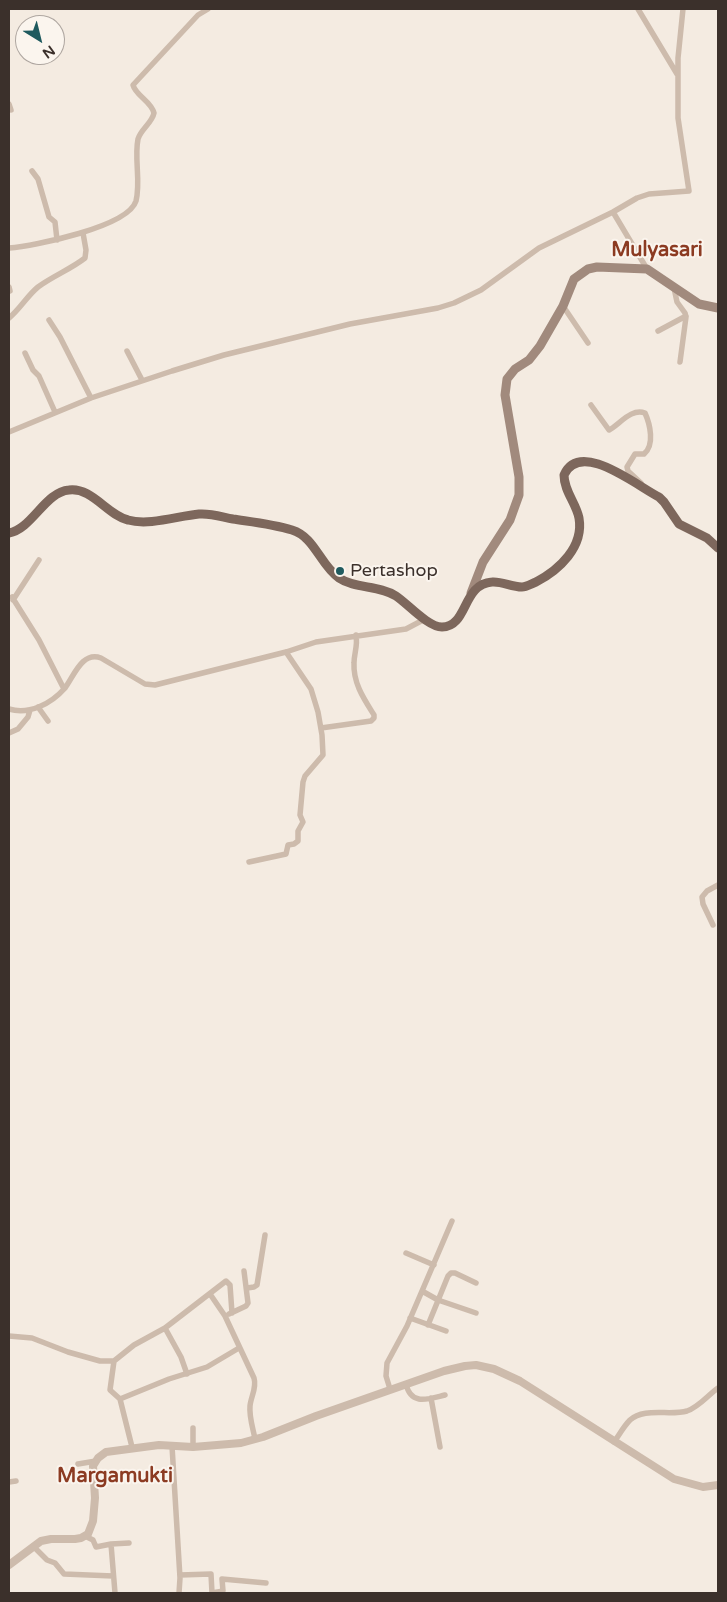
<!DOCTYPE html>
<html>
<head>
<meta charset="utf-8">
<style>
	body { margin:0 }
	#map { position:relative; width:727px; height:1602px; overflow:hidden; background:#f4ebe1; font-family:"Varela Round",sans-serif }
	canvas { display:block }
	.frame { position:absolute; inset:0; border:10px solid #3b302b; pointer-events:none }
	.north { position:absolute; left:15px; top:15px; width:50px; height:50px; box-sizing:border-box; background:#fbf5ee; border:1px solid #aea6a0; border-radius:50%; rotate:144deg; font-size:14px; font-weight:700; line-height:20px; text-align:center; color:#3b302b }
	.north::after { content:''; display:block; margin:auto; width:18px; height:22px; background:#1f5a5e; clip-path:polygon(50% 0,100% 100%,50% 72%,0 100%) }
</style>
</head>
<body>
<div id="map">
<canvas width="727" height="1602"></canvas>
<div class="frame"></div>
<div class="north">N</div>
</div>
<script>
const g = document.querySelector('canvas').getContext('2d');
g.lineJoin = 'round';
function stroke(path, color, width, dash) {
  g.strokeStyle = color;
  g.lineWidth = width;
  g.lineCap = dash ? 'butt' : 'round';
  g.setLineDash(dash || []);
  g.stroke(path);
}
function label(font, color, halo, rows, align = 'center') {
  g.font = font + ' "Varela Round",sans-serif';
  g.lineWidth = 4;
  g.setLineDash([]);
  g.textBaseline = 'middle';
  g.strokeStyle = halo;
  g.fillStyle = color;
  for (const [text, x, y, turn = 0] of rows) {
    g.save();
    g.translate(x, y);
    g.rotate((+turn || 0) * Math.PI / 180);
    g.textAlign = isNaN(turn) ? turn : align;
    if (halo) g.strokeText(text, 0, 0);
    g.fillText(text, 0, 0);
    g.restore();
  }
}
const minor = new Path2D(`
	M638 9 677 74
	M9 104 11 110
	M32 171 38 179 49 217 55 222 57 240
	M613 212 647 269
	M9 248C34 246 128 227 136 201 141 181 134 159 138 139 141 129 152 123 154 113 151 101 136 96 133 85L198 15 208 9
	M9 287 10 291
	M674 288 677 302 685 313 686 317 680 362
	M563 306 588 343
	M9 318C20 309 27 296 38 287 53 276 71 269 85 258L86 250 83 233
	M49 320 60 337 91 398
	M658 331 686 316
	M127 351 142 380
	M25 353 33 370 39 376 55 412
	M591 405 609 430C620 424 631 408 645 413 650 424 655 445 644 454H635L627 467 628 471 641 483
	M9 432 91 398 172 371 224 355 350 324 438 308 454 303 481 290 539 248 613 212 637 198 649 194 689 191 678 118V58L683 9
	M12 597 39 640 64 689
	M13 600 39 560
	M38 707 48 721
	M9 709C29 715 51 704 65 688 74 676 82 651 101 658L145 684 155 685 286 652 316 642 406 629 425 619
	M321 728 371 721 374 718V715C364 699 353 683 354 663 354 653 358 646 356 635
	M9 733 18 729 28 717 30 710
	M249 862 286 854 288 845 294 844 298 841V831L303 822 300 815 303 782 305 776 323 755 322 735 318 712 311 689 286 652
	M713 925 703 904 702 897 707 891 718 885
	M406 1253 434 1265
	M247 1288 254 1287 257 1285 265 1235
	M422 1291 438 1300 476 1313
	M210 1294 225 1316 254 1378C257 1388 251 1396 250 1406 249 1417 253 1428 255 1439
	M229 1314 246 1306 248 1303 244 1271
	M410 1318 446 1331
	M428 1325 448 1276 451 1273H455L476 1283
	M165 1328 181 1357 187 1374
	M9 1336 32 1338 68 1352 100 1361H114L110 1390 120 1399 132 1447
	M114 1361 134 1345 165 1328 226 1281 230 1285 232 1313
	M406 1384C411 1406 428 1399 445 1395
	M390 1389 386 1376 387 1363 407 1326 452 1221
	M431 1398 440 1447
	M120 1399 169 1379 207 1367 239 1348
	M193 1428V1447
	M614 1442C619 1435 624 1426 630 1420 644 1407 670 1416 687 1411 699 1407 708 1395 718 1388
	M172 1446 180 1578 179 1593
	M78 1464 96 1461
	M9 1482 16 1481
	M85 1536 93 1540 96 1547 111 1544 115 1593
	M111 1544 129 1543
	M33 1546 47 1560 55 1563 64 1574 113 1576
	M180 1575 211 1574 212 1593 223 1591 222 1579 266 1583`);
const tertiary = new Path2D(`
	M9 1565 41 1541 51 1539H75L81 1538 88 1534 93 1521 95 1498 93 1466 98 1458 106 1452 159 1445 193 1447 241 1443 263 1437 316 1416 444 1371 465 1366 476 1365 494 1369 520 1381 674 1479 703 1487 718 1485`);
const secondary = new Path2D(`
	M471 593 483 562 510 520 519 495V477L505 395 507 379 515 369 529 360 540 346 563 306 574 279 588 269 597 267 647 269 699 304 718 308`);
const primary = new Path2D(`
	M9 533C32 529 45 492 69 490 92 487 107 515 128 520 149 526 178 516 199 514 211 513 222 517 233 519 253 522 273 524 292 530 315 537 320 565 339 578 355 589 379 585 396 596 408 604 428 627 442 627 468 627 462 584 492 582 502 581 511 587 522 587 526 587 531 584 536 582 559 570 584 547 579 518 576 503 564 491 564 475 580 439 637 486 659 497L664 502 679 524 707 538 718 548`);
const markers = [
	[340,571,5,"#1f5a5e"]
];
const poiNames = [
	["Pertashop",350,571]
];
const quarterNames = [
	["Mulyasari",657,251],
	["Margamukti",115,1477]
];
stroke(minor, '#cdbbac', 5.5);
stroke(tertiary, '#cdbbac', 8);
stroke(secondary, '#a18a7d', 9);
stroke(primary, '#7d675c', 9);
for (const [x, y, r, color] of markers) {
  const dot = new Path2D();
  dot.arc(x, y, r, 0, 2 * Math.PI);
  g.fillStyle = color;
  g.fill(dot);
  stroke(dot, '#fbf5ee', 2);
}
label('18px', '#3b302b', '#fbf5ee', poiNames, 'left');
label('bold 20px', '#8c3b22', '#fbf5ee', quarterNames);
</script>
</body>
</html>
